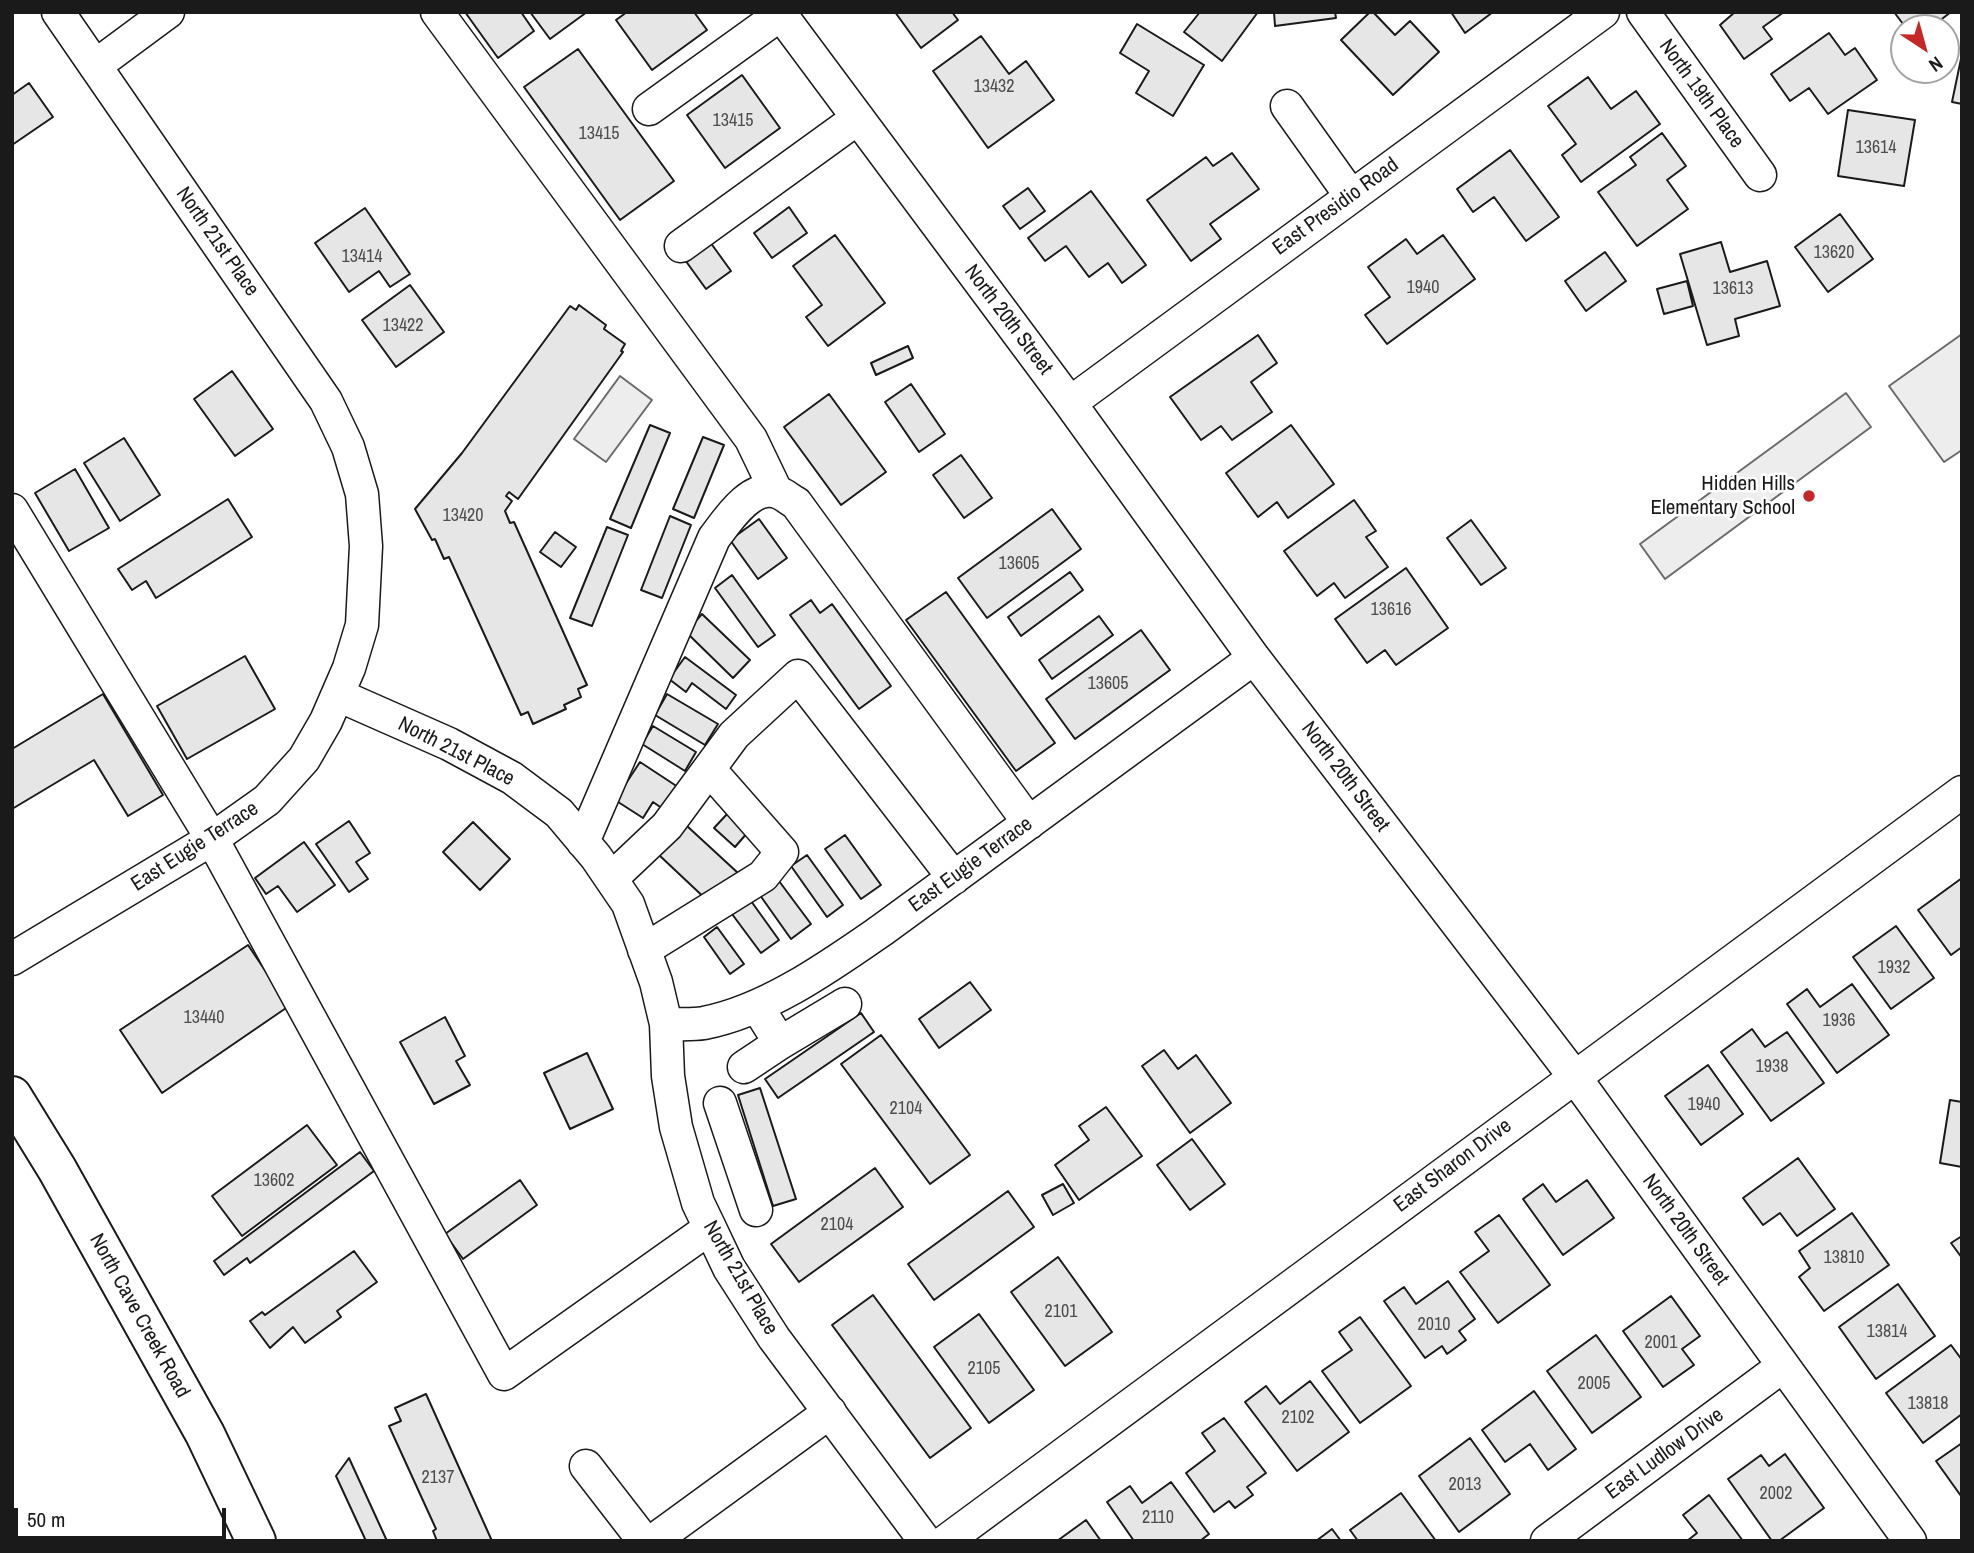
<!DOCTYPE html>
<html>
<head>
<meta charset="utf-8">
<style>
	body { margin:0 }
	#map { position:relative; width:1974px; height:1553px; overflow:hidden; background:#fff; font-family:"Archivo Narrow",sans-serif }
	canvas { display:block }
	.frame { position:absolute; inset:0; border:14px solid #1a1a1a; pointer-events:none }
	.north { position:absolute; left:1890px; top:14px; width:70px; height:70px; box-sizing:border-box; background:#fff; border:2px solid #a3a3a3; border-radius:50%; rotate:144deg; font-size:19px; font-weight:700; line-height:28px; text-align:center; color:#1a1a1a }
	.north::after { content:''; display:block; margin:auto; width:24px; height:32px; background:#c62828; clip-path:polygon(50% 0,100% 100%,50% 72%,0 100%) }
	.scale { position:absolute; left:14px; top:1508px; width:212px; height:32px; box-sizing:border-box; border:4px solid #1a1a1a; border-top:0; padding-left:9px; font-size:21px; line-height:24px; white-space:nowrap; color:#1a1a1a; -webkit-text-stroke:5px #fff; paint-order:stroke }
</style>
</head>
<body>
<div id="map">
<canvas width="1974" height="1553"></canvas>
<div class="frame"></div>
<div class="north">N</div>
<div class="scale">50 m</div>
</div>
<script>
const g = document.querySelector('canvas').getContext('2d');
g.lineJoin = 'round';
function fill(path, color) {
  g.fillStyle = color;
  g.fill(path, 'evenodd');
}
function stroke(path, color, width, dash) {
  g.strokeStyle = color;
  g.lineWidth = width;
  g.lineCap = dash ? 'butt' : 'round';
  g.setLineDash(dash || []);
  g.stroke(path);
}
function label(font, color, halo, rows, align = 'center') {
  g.font = font + ' "Archivo Narrow",sans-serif';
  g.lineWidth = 5;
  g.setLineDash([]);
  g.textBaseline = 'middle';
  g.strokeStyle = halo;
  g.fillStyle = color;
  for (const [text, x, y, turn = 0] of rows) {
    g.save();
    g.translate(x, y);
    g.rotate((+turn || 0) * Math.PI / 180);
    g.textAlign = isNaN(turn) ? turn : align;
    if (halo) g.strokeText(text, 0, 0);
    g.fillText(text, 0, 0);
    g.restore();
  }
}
const green = new Path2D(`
	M1962 334V450L1944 462 1889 386Z
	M620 376 652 400 606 462 574 439Z
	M1846 393 1871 427 1665 579 1640 544Z`);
const building = new Path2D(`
	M465 12H521L534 31 498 58Z
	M530 12H587L550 39Z
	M627 12H694L707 30 652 70 616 20Z
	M895 12H952L958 20 921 48Z
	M1200 12H1258L1222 61 1184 32Z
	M1274 12H1335L1336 18 1275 26Z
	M1370 12H1373L1395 35 1410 21 1439 52 1393 95 1341 40Z
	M1451 12H1493L1465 33Z
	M1735 12H1784L1763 27 1772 39 1744 59 1720 25Z
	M1894 12H1951L1930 28H1906Z
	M1137 24 1204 65 1173 116 1136 93 1149 71 1120 53Z
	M1829 33 1845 55 1855 48 1877 80 1828 114 1809 88 1790 101 1771 74Z
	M981 36 1009 74 1026 61 1054 100 988 148 933 71Z
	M578 49 674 181 620 220 524 87Z
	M1962 54V104L1952 102Z
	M742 75 780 128 725 168 687 115Z
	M1588 77 1611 109 1636 91 1660 124 1581 182 1562 155 1576 144 1548 106Z
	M29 83 53 117 12 145V95Z
	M1848 110 1915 120 1904 186 1838 176Z
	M1662 133 1686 166 1667 180 1688 209 1637 246 1598 192 1636 165 1630 157Z
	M1510 150 1559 217 1526 241 1494 197 1473 212 1457 189Z
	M1232 153 1259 189 1210 224 1221 239 1191 261 1147 200 1206 157 1213 166Z
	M1028 188 1045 211 1020 229 1003 206Z
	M1091 191 1146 265 1122 283 1108 263 1089 277 1066 246 1045 261 1028 238Z
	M789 207 807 233 772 258 754 233Z
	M365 208 410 274 390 287 379 271 349 292 315 243Z
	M1840 214 1873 259 1828 292 1795 247Z
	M705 235 731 271 706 289 680 253Z
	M835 235 885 303 828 346 806 317 822 305 793 266Z
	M1443 235 1475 279 1387 344 1365 315 1390 297 1368 267 1406 239 1417 254Z
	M1721 242 1730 272 1767 261 1780 306 1735 319 1739 336 1707 345 1680 254Z
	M1605 252 1626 281 1586 311 1565 281Z
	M1687 281 1693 306 1664 314 1657 289Z
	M410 285 444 332 396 367 362 320Z
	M579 305 606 325 604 329 625 344 621 351 623 352 518 499 509 492 506 496 512 501 505 511 510 523 514 522 587 685 578 689 581 697 564 705 566 709 533 724 528 712 521 715 449 557 444 559 435 539 432 540 415 509 462 453 570 306 576 310Z
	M1258 335 1277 363 1251 382 1272 412 1232 440 1221 426 1201 440 1170 397Z
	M908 346 913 358 876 375 871 363Z
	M232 371 273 429 235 456 194 399Z
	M911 384 945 434 919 452 885 402Z
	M829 394 886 472 841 505 784 427Z
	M650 425 670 433 631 528 610 519Z
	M1291 425 1334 484 1288 518 1277 502 1258 517 1226 473Z
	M703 437 724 445 694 518 673 509Z
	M124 438 160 495 120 521 84 463Z
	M961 455 992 498 964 518 933 475Z
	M75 469 109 528 69 551 35 493Z
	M228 499 252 537 156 598 146 581 132 590 118 569Z
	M1354 500 1376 531 1366 537 1388 567 1345 598 1334 583 1317 596 1284 551Z
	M1052 509 1081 549 987 618 958 578Z
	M670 516 691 525 662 598 641 590Z
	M759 519 787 558 758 579 730 540Z
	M1471 520 1506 568 1481 585 1447 538Z
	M607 527 628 535 592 626 570 618Z
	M555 532 576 547 561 567 540 552Z
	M1406 568 1448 628 1396 665 1385 650 1367 663 1335 619Z
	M1070 572 1083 590 1021 636 1008 617Z
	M732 575 775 635 758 647 715 588Z
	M946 592 1055 743 1016 771 906 620Z
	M811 600 820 613 832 604 891 686 859 709 790 615Z
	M702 614 750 660 733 678 686 632Z
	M1099 616 1113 635 1052 679 1039 660Z
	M1141 630 1170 670 1075 739 1046 699Z
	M245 656 275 709 187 759 157 706Z
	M685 657 736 695 726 709 692 683 686 692 669 679Z
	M103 694 163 795 128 816 94 760 12 809V749Z
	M667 694 718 724 705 745 655 715Z
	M653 726 696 752 685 771 642 744Z
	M640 762 681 789 666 811 653 802 643 818 615 800Z
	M728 813 748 832 735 847 714 828Z
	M349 821 370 853 356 862 368 879 349 892 316 844Z
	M473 822 510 859 480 890 443 852Z
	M687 826 738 873 710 903 659 855Z
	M845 835 881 885 861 899 825 849Z
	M304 842 335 885 297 912 278 886 266 894 255 878Z
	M807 855 843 905 827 917 791 866Z
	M776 877 811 924 791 939 757 891Z
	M1962 878V947L1951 955 1918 910Z
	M751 901 779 940 761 953 732 914Z
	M1896 926 1934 978 1891 1009 1853 957Z
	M717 927 744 964 730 974 704 937Z
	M248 945 289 1006 162 1093 120 1030Z
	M970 982 991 1010 939 1048 919 1019Z
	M1852 984 1889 1035 1837 1073 1787 1004 1807 989 1820 1007Z
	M861 1013 874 1032 778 1098 765 1079Z
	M445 1017 465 1056 456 1061 470 1085 434 1104 400 1042Z
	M1752 1029 1765 1047 1787 1032 1824 1083 1771 1121 1721 1052Z
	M881 1035 970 1155 930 1184 841 1064Z
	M1164 1050 1178 1069 1196 1055 1231 1103 1190 1133 1142 1066Z
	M587 1053 613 1109 570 1129 544 1073Z
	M1708 1065 1743 1114 1701 1145 1665 1096Z
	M760 1088 796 1199 773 1206 738 1095Z
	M1950 1100 1962 1102V1167L1940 1163Z
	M1106 1107 1142 1156 1079 1200 1055 1165 1089 1140 1079 1126Z
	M307 1125 337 1165 242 1236 212 1196Z
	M1192 1139 1225 1184 1190 1210 1157 1165Z
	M360 1152 374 1171 250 1263 247 1258 224 1275 214 1261Z
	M1798 1158 1835 1209 1797 1236 1780 1213 1763 1225 1743 1198Z
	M875 1168 903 1207 799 1282 771 1244Z
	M520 1180 537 1205 463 1259 445 1234Z
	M1587 1180 1614 1218 1563 1255 1523 1199 1543 1184 1556 1202Z
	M1063 1184 1074 1203 1053 1215 1042 1195Z
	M1008 1191 1034 1227 934 1300 908 1264Z
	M1852 1213 1889 1265 1824 1311 1799 1277 1810 1268 1799 1251Z
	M1499 1215 1550 1285 1498 1323 1460 1272 1489 1251 1475 1232Z
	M1962 1236V1258L1951 1243Z
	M354 1251 377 1282 337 1311 341 1317 305 1343 293 1327 270 1348 250 1321 262 1312 265 1315Z
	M1058 1257 1112 1332 1065 1366 1011 1292Z
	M1448 1281 1475 1319 1459 1331 1466 1340 1447 1354 1442 1346 1425 1358 1384 1301 1404 1287 1416 1304Z
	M1898 1284 1935 1336 1876 1379 1839 1327Z
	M873 1295 971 1428 930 1458 832 1325Z
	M1671 1296 1700 1336 1682 1349 1694 1365 1663 1387 1623 1331Z
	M979 1314 1034 1390 989 1423 934 1347Z
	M1360 1317 1411 1386 1360 1423 1322 1371 1352 1350 1339 1332Z
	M1596 1335 1641 1397 1592 1433 1547 1371Z
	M1951 1345 1962 1360V1414L1923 1443 1886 1393Z
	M1310 1381 1349 1432 1297 1471 1245 1402 1266 1386 1280 1404Z
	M1534 1391 1576 1449 1548 1470 1530 1444 1505 1462 1482 1430Z
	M426 1394 492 1541H437L433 1531 436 1529 389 1426 401 1421 395 1408Z
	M1224 1418 1266 1473 1247 1487 1253 1495 1235 1508 1229 1501 1214 1512 1186 1473 1215 1451 1202 1433Z
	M1470 1438 1510 1494 1459 1532 1419 1476Z
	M1962 1443V1495L1961 1496 1936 1461Z
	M1785 1454 1824 1508 1779 1541H1772L1728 1479 1761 1455 1769 1466Z
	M349 1458 387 1541H366L336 1476Z
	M1171 1482 1209 1534 1200 1541H1134L1107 1502 1130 1486 1142 1503Z
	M1401 1493 1436 1541H1358L1350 1530Z
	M1709 1495 1743 1541H1687L1697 1533 1683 1515Z
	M1086 1520 1101 1541H1057Z
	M1332 1529 1341 1541H1316Z`);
const minor = new Path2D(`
	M437 12 751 439 776 491
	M779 12 1070 403 1254 658 1574 1076 1910 1541
	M1643 12 1760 175
	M95 66 168 12
	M1287 106 1351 196
	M649 109 781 14
	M681 246 858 118
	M1070 403 1603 12
	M12 510 212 839 504 1374 710 1228
	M338 695 449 744 512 778 559 813 596 857 628 904 656 982 666 1024 668 1076 676 1127 698 1203 710 1228 729 1268 774 1338 925 1541
	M583 842 714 538C727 521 751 483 777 492 784 494 790 500 796 503L1029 823
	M611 879 667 826 734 735 798 676 954 878
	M644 950 763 876 782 852 709 769
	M12 959 212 839 267 800 304 759 326 721 349 668 362 625 366 546 362 494 348 447 326 401 58 12
	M666 1024C678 1024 692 1025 704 1023 767 1011 830 966 882 930L1254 658
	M780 1043 845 1004
	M744 1067 780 1043 757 1006
	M720 1103 756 1210
	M586 1466 644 1541
	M653 1541 830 1412
	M946 1541 1962 792
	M1547 1541 1783 1366`);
const major = new Path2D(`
	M12 1096 57 1169 205 1434 256 1541`);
const markers = [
	[1809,496,7,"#c62828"]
];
const numberNames = [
	["13432",994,87],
	["13415",733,121],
	["13415",599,134],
	["13614",1876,148],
	["13620",1834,253],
	["13414",362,257],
	["1940",1423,288],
	["13613",1733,289],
	["13422",403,326],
	["13420",463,516],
	["13605",1019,564],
	["13616",1391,610],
	["13605",1108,684],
	["1932",1894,968],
	["13440",204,1018],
	["1936",1839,1021],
	["1938",1772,1067],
	["1940",1704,1105],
	["2104",906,1109],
	["13602",274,1181],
	["2104",837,1225],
	["13810",1844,1258],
	["2101",1061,1312],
	["2010",1434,1325],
	["13814",1887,1332],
	["2001",1661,1343],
	["2105",984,1369],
	["2005",1594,1384],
	["13818",1928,1404],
	["2102",1298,1418],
	["2137",438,1478],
	["2013",1465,1485],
	["2002",1776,1494],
	["2110",1158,1518]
];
const streetNames = [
	["North 19th Place",1701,94,54],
	["East Presidio Road",1336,207,-36],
	["North 21st Place",217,242,55],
	["North 20th Street",1008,320,53],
	["North 21st Place",456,752,27],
	["North 20th Street",1345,777,53],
	["East Eugie Terrace",195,847,-33],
	["East Eugie Terrace",971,865,-36],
	["East Sharon Drive",1453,1166,-37],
	["North 20th Street",1685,1230,54],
	["North 21st Place",740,1278,60],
	["North Cave Creek Road",139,1316,61],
	["East Ludlow Drive",1665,1454,-36]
];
const poiNames = [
	["Hidden Hills",1795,484],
	["Elementary School",1795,508]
];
fill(green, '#ededed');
stroke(green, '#6a6a6a', 2);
fill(building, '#e6e6e6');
stroke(building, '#1a1a1a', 2);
stroke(minor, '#1a1a1a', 35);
stroke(major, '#1a1a1a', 42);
stroke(minor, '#fff', 32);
stroke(major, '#fff', 38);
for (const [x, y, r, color] of markers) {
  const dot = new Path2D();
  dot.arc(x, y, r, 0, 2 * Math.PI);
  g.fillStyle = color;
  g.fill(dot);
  stroke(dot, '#fff', 2.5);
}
label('18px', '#4d4d4d', null, numberNames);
label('21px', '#1a1a1a', '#fff', streetNames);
label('21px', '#1a1a1a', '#fff', poiNames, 'right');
</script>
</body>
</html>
